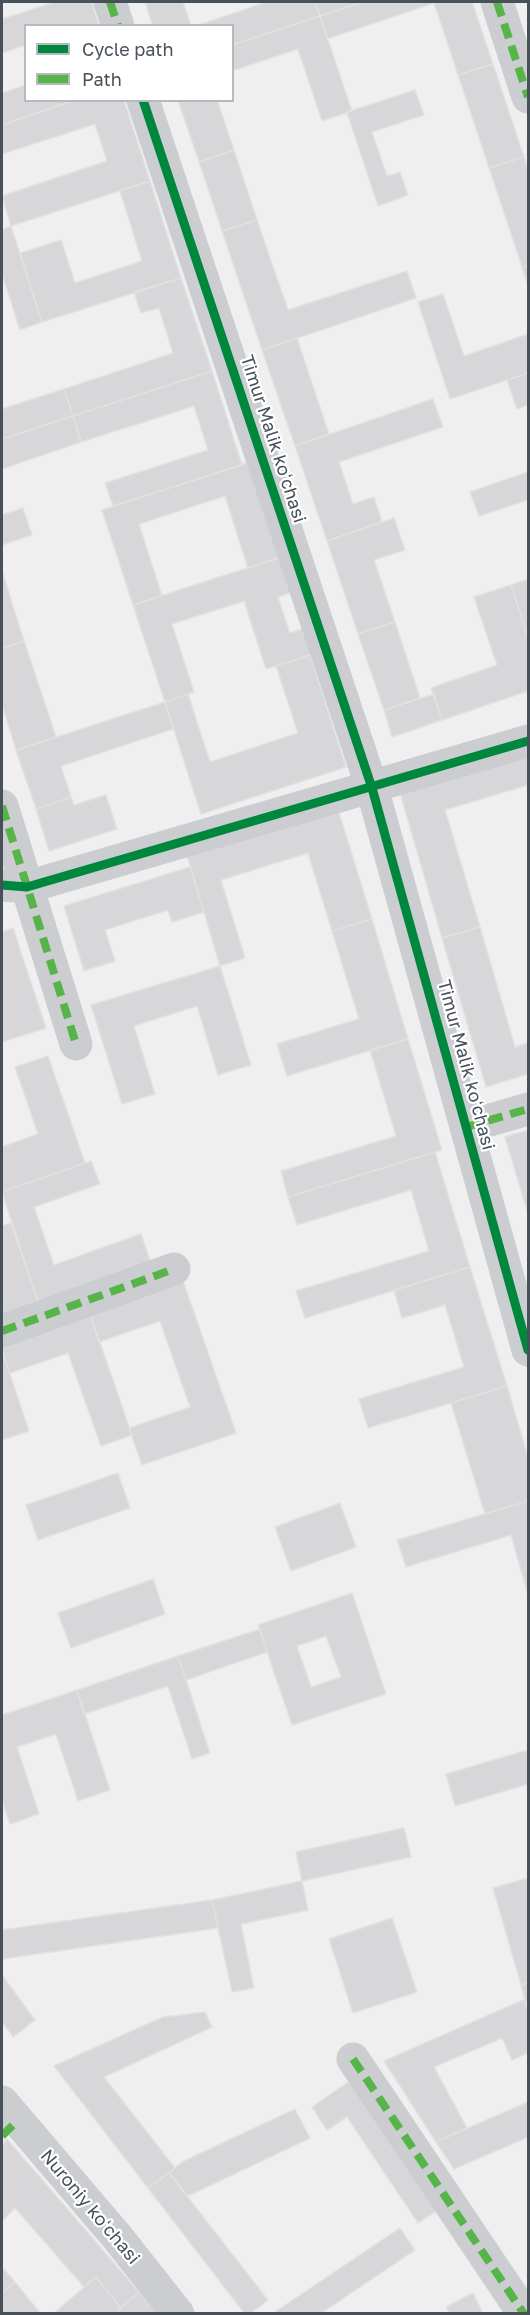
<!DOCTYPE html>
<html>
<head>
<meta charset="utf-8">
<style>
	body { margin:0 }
	#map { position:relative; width:530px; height:2315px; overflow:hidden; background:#f0efef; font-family:"Golos Text",sans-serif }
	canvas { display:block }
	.frame { position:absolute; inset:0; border:3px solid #48505a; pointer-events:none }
	.legend { position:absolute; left:24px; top:24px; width:210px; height:78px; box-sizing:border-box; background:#fff; border:2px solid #b6b9bd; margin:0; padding:8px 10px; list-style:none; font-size:18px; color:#48505a }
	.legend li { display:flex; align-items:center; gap:12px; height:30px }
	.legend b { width:30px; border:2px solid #b6b9bd }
</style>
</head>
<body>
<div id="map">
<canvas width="530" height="2315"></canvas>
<div class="frame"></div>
<ul class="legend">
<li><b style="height:8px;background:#00873e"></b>Cycle path</li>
<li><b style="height:8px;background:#57b448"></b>Path</li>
</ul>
</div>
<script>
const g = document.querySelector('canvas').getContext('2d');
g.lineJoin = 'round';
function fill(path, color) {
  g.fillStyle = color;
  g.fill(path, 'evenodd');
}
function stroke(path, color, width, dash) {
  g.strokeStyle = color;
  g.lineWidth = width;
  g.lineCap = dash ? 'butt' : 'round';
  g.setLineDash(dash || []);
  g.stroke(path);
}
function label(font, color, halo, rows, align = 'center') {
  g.font = font + ' "Golos Text",sans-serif';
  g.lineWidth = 4.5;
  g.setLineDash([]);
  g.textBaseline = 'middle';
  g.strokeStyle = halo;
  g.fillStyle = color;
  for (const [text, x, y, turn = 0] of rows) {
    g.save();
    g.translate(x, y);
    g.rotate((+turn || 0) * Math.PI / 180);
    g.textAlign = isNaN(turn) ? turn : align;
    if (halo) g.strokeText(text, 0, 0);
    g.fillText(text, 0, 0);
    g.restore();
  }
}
const building = new Path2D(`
	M55 2H92L99 26H26V45L2 53V19Z
	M145 2H183L191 26H153Z
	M267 2H315L320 16 232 45V26H196Z
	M315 2H363L320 16Z
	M363 2H472L493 64 458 75 434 3 327 39 320 16Z
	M320 16 352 111 322 121 298 49 232 71V45Z
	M493 64 524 157 489 168 458 75Z
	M26 85V100H75L2 125V93Z
	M415 90 424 115 372 132 387 176 400 172 408 195 378 206 347 112Z
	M75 100H124L150 181 11 226 2 196 107 161 95 124 2 154V125Z
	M178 100H217L234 150 199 162Z
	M234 150 257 220 222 231 199 162Z
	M524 157 528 171V265L522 267 489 168Z
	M150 181 181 278 42 322 20 253 61 240 75 283 142 261 120 191Z
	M257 220 288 310 407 271 416 298 262 350 222 231Z
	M11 226 42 322 20 330 2 274V230Z
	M528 265V286L522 267Z
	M181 278 212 371 73 416 64 389 173 353 159 308 141 313 134 292Z
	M443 294 464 356 528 334V373L450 399 418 302Z
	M297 338 329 434 295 446 262 350Z
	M212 371 242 465 113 506 105 483 208 450 194 406 81 442 73 416Z
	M528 373V405L517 409 507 380Z
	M64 389 73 416 2 439V409Z
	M433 399 443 427 339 462 353 504 374 497 382 522 327 541 295 446Z
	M73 416 81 442 2 469V439Z
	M250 462 281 557 248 568 225 496 139 524 162 596 133 605 102 510Z
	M528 472V500L479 516 470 492Z
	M23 508 32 535 2 545V515Z
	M394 518 405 550 374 560 395 622 358 634 327 541Z
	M281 557 292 592 278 597 290 633 305 628 314 654 266 669 244 601 172 624 194 692 165 702 133 605Z
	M2 571 24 641 2 648Z
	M528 579V638L511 585Z
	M511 585 528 638V691L442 720 431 688 497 665 474 597Z
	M395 622 420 698 384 710 358 634Z
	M24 641 56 737 16 750 2 704V648Z
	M310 655 346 767 201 814 165 702 188 694 210 762 298 733 276 666Z
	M434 694 442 720 392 737 384 710Z
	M165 702 173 729 61 766 71 797 36 809 16 750Z
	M528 751V785L445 810 480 927 442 938 399 789Z
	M106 795 117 829 49 851 36 809 71 797 74 805Z
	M337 806 372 919 332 931 308 853 221 880 245 958 220 966 186 852Z
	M190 867 204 912 172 922 168 910 105 930 115 961 84 971 64 906Z
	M372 919 408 1039 287 1076 277 1044 359 1019 332 931Z
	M480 927 515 1047 528 1043V1074L486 1087 442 938Z
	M13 928 46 1028 2 1042V932Z
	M220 966 251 1065 218 1075 197 1006 134 1026 155 1094 122 1104 91 1005Z
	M408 1039 442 1150 288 1197 281 1171 396 1136 370 1050Z
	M48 1056 85 1163 2 1192V1147L38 1134 15 1067Z
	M528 1130V1214L505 1137Z
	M435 1152 470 1267 305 1318 296 1291 429 1251 411 1190 297 1225 288 1197Z
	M91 1161 100 1184 34 1207 54 1265 141 1234 152 1266 39 1305 2 1192Z
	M11 1223 39 1305 2 1318V1226Z
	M470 1267 507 1386 368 1428 359 1399 464 1367 445 1305 402 1318 394 1290Z
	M182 1278 236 1433 142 1465 129 1428 190 1407 160 1321 99 1342 89 1311Z
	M89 1311 132 1435 101 1446 68 1353 10 1373 2 1350V1341Z
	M2 1350 29 1431 2 1440Z
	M507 1386 528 1457V1501L485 1514 451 1403Z
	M118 1473 130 1508 38 1540 26 1505Z
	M528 1501V1595L511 1535 406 1567 397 1540Z
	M340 1503 356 1547 291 1571 275 1527Z
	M153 1579 165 1614 71 1648 58 1613Z
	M352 1593 386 1694 292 1725 258 1625ZM326 1636 341 1677 311 1687 297 1646Z
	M260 1629 267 1652 186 1680 178 1656Z
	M178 1656 210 1753 192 1759 168 1686 84 1714 77 1690Z
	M77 1690 110 1790 78 1801 56 1734 17 1747 39 1814 10 1824 2 1800V1715Z
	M528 1750V1784L455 1806 446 1774Z
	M404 1828 411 1857 302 1881 296 1852Z
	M528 1878V1983L521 1985 493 1888Z
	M302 1881 308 1910 241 1924 254 1988 232 1992 212 1900Z
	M212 1900 218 1928 2 1959V1930Z
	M392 1918 417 1992 353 2013 329 1939Z
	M2 1975 35 2020 13 2037 2 2021Z
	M528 1983V2012L521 1985Z
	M525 1999 528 2012V2053L512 2060 502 2038 434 2067 467 2128 436 2142 384 2061Z
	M205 2012 212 2027 104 2077 175 2168 148 2188 54 2066 163 2017Z
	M357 2076 444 2206 418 2223 347 2117 327 2130 312 2107Z
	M528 2102V2137L454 2169 436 2142Z
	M295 2109 310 2138 188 2196 169 2173 182 2162Z
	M7 2139 139 2292 121 2308 96 2277 84 2287 15 2208 2 2221V2145Z
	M169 2173 268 2300 250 2314H245L148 2188Z
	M400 2228 415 2250 320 2314H272Z
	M2 2267 15 2282 2 2293Z
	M96 2277 121 2308 114 2314H53Z
	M15 2282 41 2314H2V2293Z
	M139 2292 158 2314H114L121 2308Z
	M473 2293 483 2314H450L446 2307Z`);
const minor = new Path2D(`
	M110 2 118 26
	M497 2 528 97
	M143 100 372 788 528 1350
	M2 806 76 1044
	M2 885 27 887 528 741
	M466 1127 528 1109
	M2 1331 174 1269
	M353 2059 524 2314
	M2 2102 118 2238 178 2314`);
const quiet = new Path2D(`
	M110 2 118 26
	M497 2 528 97
	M2 806 76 1044
	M466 1127 528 1109
	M2 1331 174 1269
	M353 2059 524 2314
	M2 2136 17 2121`);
const cycleway = new Path2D(`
	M143 100 372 788 528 1350
	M2 885 27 887 528 741`);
const streetNames = [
	["Timur Malik koʻchasi",273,439,72],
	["Timur Malik koʻchasi",466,1065,75],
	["Nuroniy koʻchasi",90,2207,50]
];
fill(building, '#d7d7d9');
stroke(building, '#e1e1e2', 1.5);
stroke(minor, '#cbcdd0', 33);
stroke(quiet, '#57b448', 8, [15, 8]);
stroke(cycleway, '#00873e', 9);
label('18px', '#48505a', '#fff', streetNames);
</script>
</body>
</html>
